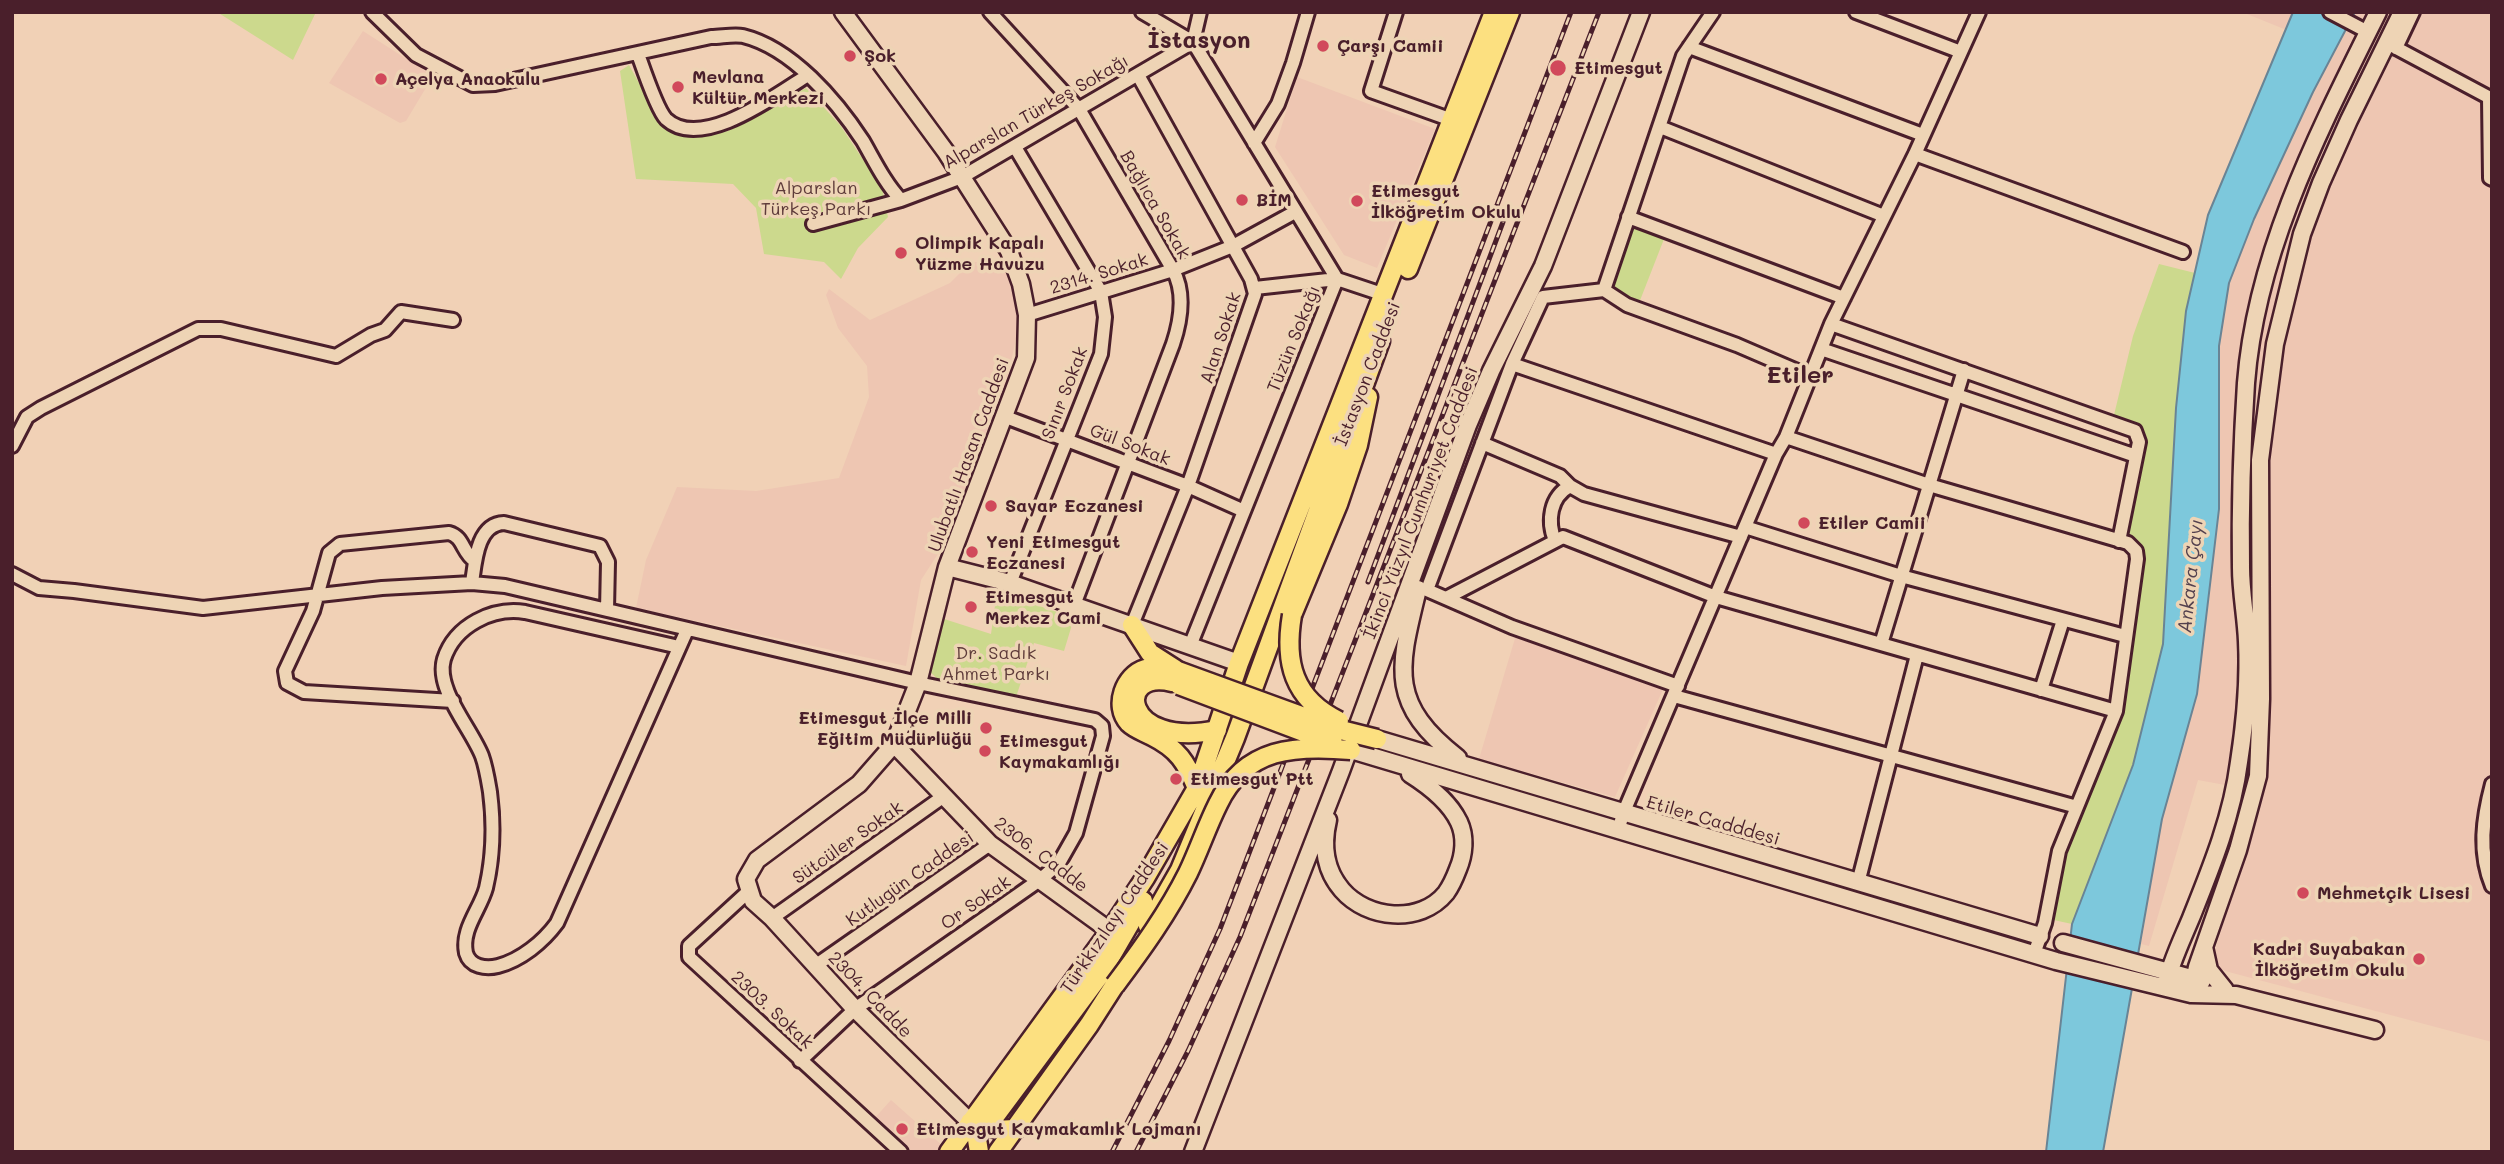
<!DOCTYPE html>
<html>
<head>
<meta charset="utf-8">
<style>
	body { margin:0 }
	#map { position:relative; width:2504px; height:1164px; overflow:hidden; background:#f1d1b6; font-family:Mali,sans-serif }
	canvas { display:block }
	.frame { position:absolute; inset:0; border:14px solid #4a1f2b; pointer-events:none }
</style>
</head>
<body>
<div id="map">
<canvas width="2504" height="1164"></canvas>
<div class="frame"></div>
</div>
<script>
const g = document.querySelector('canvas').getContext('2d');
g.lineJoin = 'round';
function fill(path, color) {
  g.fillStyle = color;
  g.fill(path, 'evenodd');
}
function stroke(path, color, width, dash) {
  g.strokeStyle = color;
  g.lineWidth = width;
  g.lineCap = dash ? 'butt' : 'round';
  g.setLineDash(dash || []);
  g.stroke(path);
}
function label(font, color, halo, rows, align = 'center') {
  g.font = font + ' Mali,sans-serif';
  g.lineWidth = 7;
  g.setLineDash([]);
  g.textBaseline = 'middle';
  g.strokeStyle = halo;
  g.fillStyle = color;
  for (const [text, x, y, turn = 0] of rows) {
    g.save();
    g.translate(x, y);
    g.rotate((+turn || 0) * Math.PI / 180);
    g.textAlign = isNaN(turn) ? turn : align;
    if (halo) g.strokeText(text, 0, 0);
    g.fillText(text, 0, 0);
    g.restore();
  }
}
const built = new Path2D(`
	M2242 12H2492V1042L2210 967 2263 792 2198 780 2149 946 2141 944 2162 819 2197 694 2219 509V346L2229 283 2254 219 2313 92 2336 50Z
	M363 31 433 76 406 121 400 123 329 83Z
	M1297 77 1435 129 1377 268 1344 255 1275 147Z
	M971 262H1001L1010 277 1019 325 1009 371 945 543 921 580 906 666 636 608 646 560 677 487 756 491 839 478 869 397 867 366 838 328 826 295 829 289 870 320 950 283Z
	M1516 635 1664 687 1615 797 1479 759Z
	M891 1100 944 1147 939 1152H906L872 1121Z`);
const green = new Path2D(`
	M217 12H316L293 60Z
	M629 65 659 119 686 137 728 131 806 88 840 125 882 188 888 217 858 248 841 279 824 262 764 254 756 208 733 184 636 179 620 71Z
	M1632 226 1664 239 1639 303 1618 294 1613 284Z
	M2159 264 2195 273 2186 311 2176 408 2163 644 2133 765 2072 924 2049 919 2040 911 2053 869 2072 838 2122 709 2134 632 2137 554 2124 535 2146 444 2139 426 2114 415 2133 336Z
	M997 591 1074 618 1064 651 1034 643 1016 697 940 681 930 672 941 618 991 634Z`);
const water = new Path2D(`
	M2293 12H2355L2313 92 2254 219 2229 283 2219 346V509L2197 694 2162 819 2103 1152H2046L2072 924 2133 765 2163 644 2176 408 2186 311 2208 215Z`);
const street = new Path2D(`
	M372 12 416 55 473 85 495 84 711 37C721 37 734 34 743 36 792 48 836 100 863 141 875 162 885 183 901 200
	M990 12 1079 109 1173 270C1185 292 1181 320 1173 344L1074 605
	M1142 12 1193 42 1337 279 1190 646
	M1396 12 1371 91 1452 120
	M1856 12 1961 52
	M2330 12 2368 32
	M2387 43 2492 99
	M1689 47 1923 135
	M2396 48 2413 12
	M638 54C643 68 657 110 666 119 701 152 776 95 808 75
	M2489 98 2490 178 2492 179
	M1660 127 1884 216
	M1254 143 1278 104 1293 63 1308 12
	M1915 154 2183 252
	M1628 217 1844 298
	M813 224 901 200 962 177 1193 42 1200 12
	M1255 288 1337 279 1385 295
	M1604 290 1627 305 1737 345 1809 376
	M1027 315 1173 270 1233 246 1295 212
	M1831 324 2135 431 2139 442 2119 541
	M1821 349 2136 456
	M1512 364 1776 454
	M1003 416 1188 486 1244 511
	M1786 437 1929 485 2128 543 2136 551 2137 559 2116 711 2059 851 2045 923 2034 954
	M1482 443 1560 476 1570 486 1584 494 1741 537
	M12 446 27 417 41 408 198 329H221L336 356 371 335 385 330 401 312 453 320
	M1745 527 1901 576 2125 636
	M1555 541C1547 521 1550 497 1570 486
	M12 574 39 588 74 591 203 608 382 588 472 583 505 586 918 683 1095 720 1102 726 1103 736 1076 833 1059 863 1041 879 855 1009 800 1061
	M472 583C475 562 477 524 504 523L600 546 608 562 607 610
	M1010 583 1101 354 1105 317 1101 292 1015 147
	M1446 598 1563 537 1716 597 2116 711
	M1132 625 1188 486 1255 294 1251 279 1138 75
	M1881 644 1964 370
	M679 647 525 612C493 607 455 625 444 659 435 689 471 728 482 756 486 767 488 780 490 792 494 823 493 858 486 888 480 910 461 929 466 953 470 967 486 969 498 966 521 960 543 942 557 923L687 630
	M1678 686 1512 627 1427 590 1512 364 1543 297 1604 290 1683 56 1713 12
	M2041 690 2063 620
	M1674 696 2077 807
	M453 701 304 692 287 683 285 671 313 611 329 553 340 544 449 533C464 537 462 553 475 561
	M2492 784C2483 818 2478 852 2492 886
	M1618 831 1623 814 1776 454 1786 437 1831 324 1915 154 1979 12
	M1858 883 1917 655
	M750 890 689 946V957L901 1152
	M772 918 944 796
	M815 966 990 844`);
const secondary = new Path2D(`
	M843 12 946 152 1009 251 1021 284 1027 315 1026 358 947 567 918 683 894 744 859 784 757 860 746 879 753 901 772 918 855 1009 970 1122
	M947 567 1010 583 1239 663
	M1418 589C1399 667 1387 703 1458 758
	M1377 739 2040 936
	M894 744 990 844 1110 931
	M1351 750 2056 961 2191 994 2236 995 2375 1030
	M1328 820C1322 845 1324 869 1342 890 1367 919 1420 925 1446 893 1451 886 1455 877 1458 869 1464 855 1466 837 1459 822 1449 801 1429 786 1410 774
	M2063 943 2202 981
	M2204 947 2209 970 2225 990
	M2165 987C2171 962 2181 942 2191 918 2211 868 2232 817 2239 762 2245 723 2249 681 2247 641 2246 617 2241 592 2241 568 2240 507 2242 444 2246 383 2256 251 2320 129 2378 12
	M2191 994 2197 967 2238 850 2258 776 2261 699 2260 460 2275 344 2302 234 2321 183 2349 120 2402 12
	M1193 1152 1341 771 1468 425 1491 371 1543 266 1641 12`);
const primary = new Path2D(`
	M1408 269 1510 12
	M1292 615 1338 504 1358 445 1368 397
	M1132 625 1150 653 1175 669
	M1178 671C1167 670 1155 666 1145 669 1125 675 1113 706 1129 723 1135 729 1145 732 1152 736 1178 749 1186 762 1197 788L1196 791
	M1172 682C1114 668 1121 750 1217 730
	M1148 926 1180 870 1235 738 1380 341
	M982 1108C983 1129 999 1132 1017 1128
	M996 1115 1100 975 1143 901
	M970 1122 976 1133 979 1152
	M949 1152 1110 931 1145 878 1197 788 1239 663 1494 12
	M998 1152 1089 1025 1123 972`);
const rail = new Path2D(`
	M1368 582 1503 222
	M1112 1152 1169 1041 1220 929 1571 12
	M1136 1152 1188 1051 1240 937 1599 12`);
const primaryBridge = new Path2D(`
	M1292 615C1284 662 1293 699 1339 721
	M1178 671 1337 729 1377 739
	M1179 685 1333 743
	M1115 985C1142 949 1168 913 1188 873 1199 850 1207 826 1218 804 1245 747 1296 745 1351 750`);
const markers = [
	[1323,46,7,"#d1495b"],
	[850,56,7,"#d1495b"],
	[1558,68,9,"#d1495b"],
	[381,79,7,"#d1495b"],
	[678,87,7,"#d1495b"],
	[1242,200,7,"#d1495b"],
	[1357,201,7,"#d1495b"],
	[901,253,7,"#d1495b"],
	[991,506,7,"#d1495b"],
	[1804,523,7,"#d1495b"],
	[972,552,7,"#d1495b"],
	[971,607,7,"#d1495b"],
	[986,728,7,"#d1495b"],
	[985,751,7,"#d1495b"],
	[1176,779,7,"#d1495b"],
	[2303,893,7,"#d1495b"],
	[2419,959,7,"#d1495b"],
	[902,1129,7,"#d1495b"]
];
const poiNames = [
	["Çarşı Camii",1337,46],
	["Şok",864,56],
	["Etimesgut",1574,68],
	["Mevlana",692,77],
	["Kültür Merkezi",692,98],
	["Açelya Anaokulu",395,79],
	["Etimesgut",1371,191],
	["İlköğretim Okulu",1371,212],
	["BİM",1256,200],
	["Olimpik Kapalı",915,243],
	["Yüzme Havuzu",915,264],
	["Sayar Eczanesi",1005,506],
	["Etiler Camii",1818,523],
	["Yeni Etimesgut",986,542],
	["Eczanesi",986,563],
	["Etimesgut",985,597],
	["Merkez Cami",985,618],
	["Etimesgut İlçe Milli",972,718,"right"],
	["Eğitim Müdürlüğü",972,739,"right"],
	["Etimesgut",999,741],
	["Kaymakamlığı",999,762],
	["Etimesgut Ptt",1190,779],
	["Mehmetçik Lisesi",2317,893],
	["Kadri Suyabakan",2405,949,"right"],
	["İlköğretim Okulu",2405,970,"right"],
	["Etimesgut Kaymakamlık Lojmanı",916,1129]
];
const streetNames = [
	["Alparslan Türkeş Sokağı",1036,112,-30],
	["Bağlıca Sokak",1155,205,60],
	["2314. Sokak",1099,274,-17],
	["Alan Sokak",1221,338,-72],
	["Tüzün Sokağı",1294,339,-68],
	["İstasyon Caddesi",1368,374,-69],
	["Sınır Sokak",1065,393,-69],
	["Gül Sokak",1130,445,21],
	["Ulubatlı Hasan Caddesi",969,455,-70],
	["İkinci Yüzyıl Cumhuriyet Caddesi",1421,503,-69],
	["Etiler Cadddesi",1713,821,16],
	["Sütcüler Sokak",848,843,-35],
	["2306. Cadde",1041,855,37],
	["Kutlugün Caddesi",910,879,-35],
	["Or Sokak",976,903,-35],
	["Türkkızılayı Caddesi",1115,918,-56],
	["2304. Cadde",870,995,46],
	["2303. Sokak",772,1010,43]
];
const parkNames = [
	["Alparslan",816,188],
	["Türkeş Parkı",816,209],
	["Dr. Sadık",996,653],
	["Ahmet Parkı",996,674]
];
const waterNames = [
	["Ankara Çayı",2191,576,-84]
];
const districtNames = [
	["İstasyon",1199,41],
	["Etiler",1800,376]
];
fill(built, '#eec6b2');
fill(green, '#ccd98d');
fill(water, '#7dc8dc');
stroke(water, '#698495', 2);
stroke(street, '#4a1f2b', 18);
stroke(secondary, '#4a1f2b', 21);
stroke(primary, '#4a1f2b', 23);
stroke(street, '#eed4b5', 12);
stroke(secondary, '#eed4b5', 16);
stroke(primary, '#fce080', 18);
stroke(rail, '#4a1f2b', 5);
stroke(rail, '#eed4b5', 2.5, [8]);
stroke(primaryBridge, '#4a1f2b', 23, []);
stroke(primaryBridge, '#fce080', 18);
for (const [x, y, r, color] of markers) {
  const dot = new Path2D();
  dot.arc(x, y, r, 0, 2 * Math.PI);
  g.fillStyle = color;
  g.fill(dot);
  stroke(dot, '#eed4b5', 2.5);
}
label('bold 18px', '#4a1f2b', '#eed4b5', poiNames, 'left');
label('18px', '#4a1f2b', '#eed4b5', streetNames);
label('18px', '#5e3b3a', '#eed4b5', parkNames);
label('italic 19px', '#54414e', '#eed4b5', waterNames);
label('bold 24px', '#4a1f2b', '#eed4b5', districtNames);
</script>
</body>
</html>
